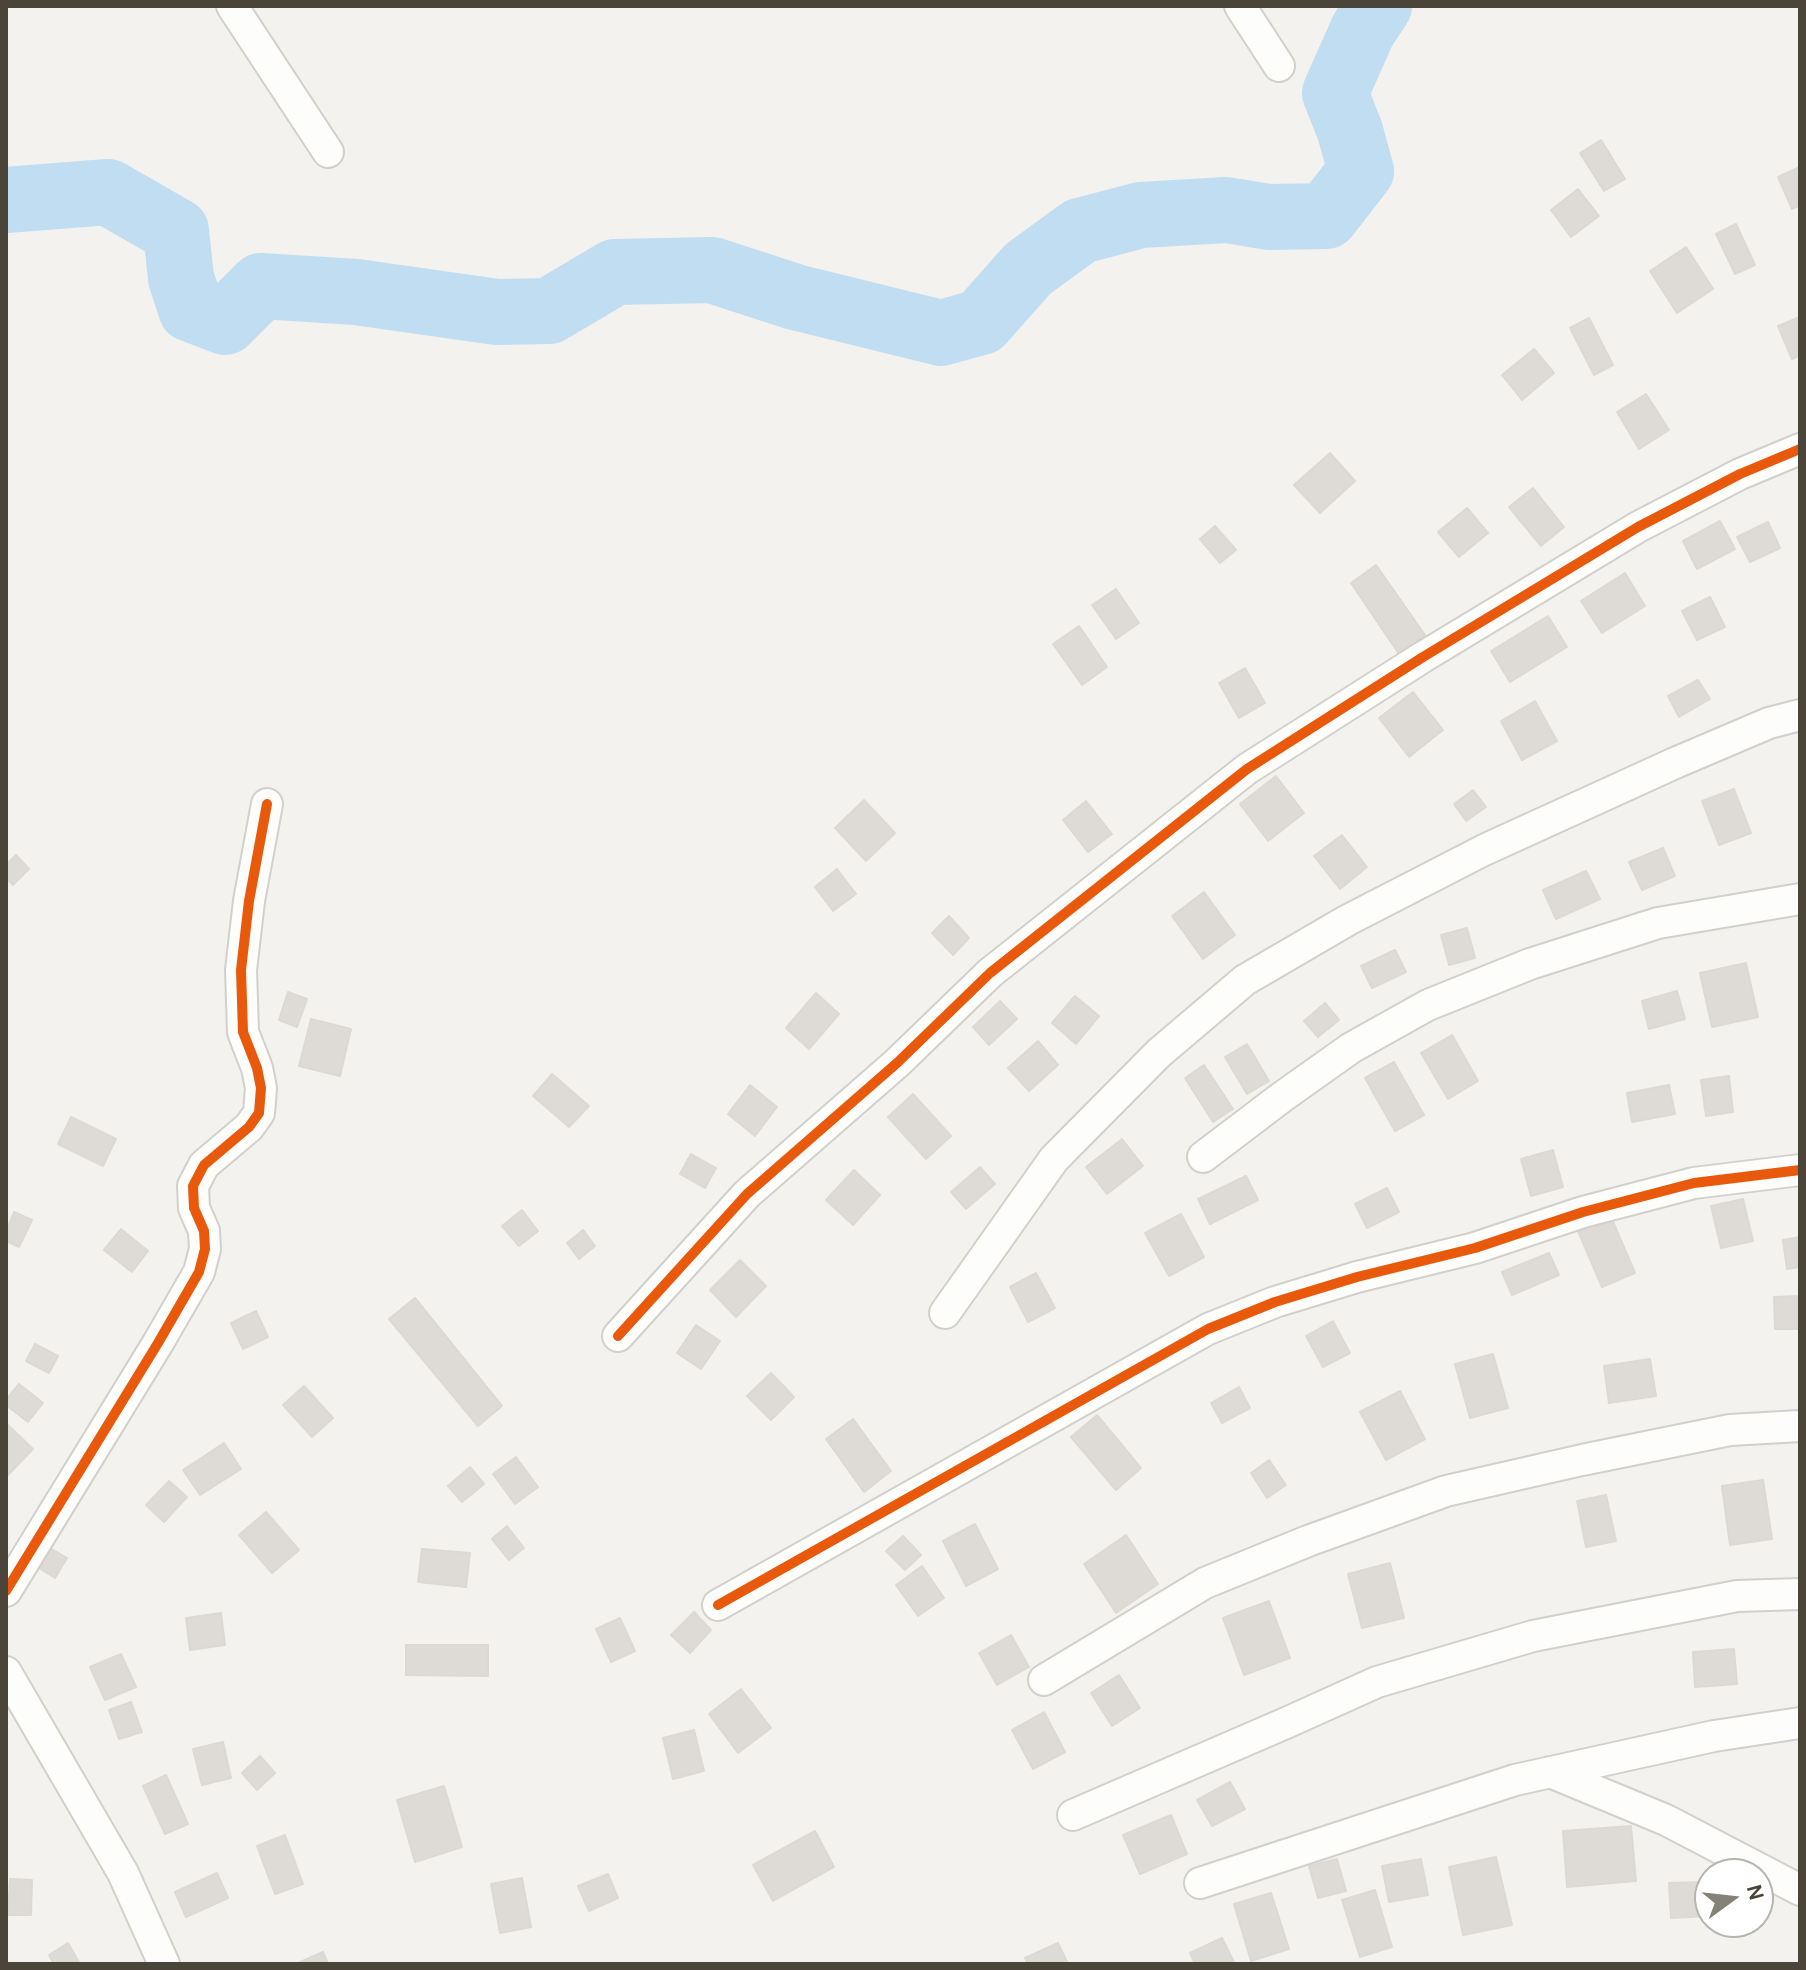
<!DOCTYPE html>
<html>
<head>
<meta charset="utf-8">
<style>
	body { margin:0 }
	#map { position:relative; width:1806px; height:1970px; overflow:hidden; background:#f4f2ee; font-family:Karla,sans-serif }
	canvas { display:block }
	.frame { position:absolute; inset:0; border:8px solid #4b4439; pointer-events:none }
	.north { position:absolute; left:1694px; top:1858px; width:80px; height:80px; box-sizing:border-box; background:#fff; border:2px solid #b7b4b0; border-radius:50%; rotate:75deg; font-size:22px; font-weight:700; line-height:32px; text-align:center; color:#4b4439 }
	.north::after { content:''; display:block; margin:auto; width:28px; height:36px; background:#868178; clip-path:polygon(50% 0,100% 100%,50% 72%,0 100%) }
</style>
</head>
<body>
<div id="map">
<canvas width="1806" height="1970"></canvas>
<div class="frame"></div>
<div class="north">N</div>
</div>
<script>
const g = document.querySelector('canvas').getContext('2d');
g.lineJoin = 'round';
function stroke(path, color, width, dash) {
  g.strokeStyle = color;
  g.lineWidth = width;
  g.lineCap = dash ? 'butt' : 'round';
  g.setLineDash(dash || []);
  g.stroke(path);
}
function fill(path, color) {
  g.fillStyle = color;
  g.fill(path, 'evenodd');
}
const river = new Path2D(`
	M6 200 108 192 176 231 181 278 191 309 225 322 261 286 356 292 497 312 549 311 615 272 712 270 795 297 941 333 981 322 1028 269 1080 231 1141 215 1226 210 1269 217 1326 216 1361 171 1350 131 1335 93 1363 30 1379 6`);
const building = new Path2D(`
	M1601 140 1625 179 1604 191 1580 153Z
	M1800 167V205L1792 209 1778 177Z
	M1578 189 1599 216 1571 237 1551 210Z
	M1736 224 1755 265 1735 274 1716 234Z
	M1686 247 1713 289 1677 313 1650 271Z
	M1800 317V355L1792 359 1778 326Z
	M1589 318 1613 365 1594 375 1570 328Z
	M1534 349 1554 373 1522 400 1502 375Z
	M1646 394 1669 430 1639 449 1617 412Z
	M1330 453 1355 481 1320 513 1294 485Z
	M1533 488 1564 527 1541 546 1509 507Z
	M1467 508 1488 533 1459 557 1438 532Z
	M1720 521 1735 549 1697 569 1683 541Z
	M1768 522 1780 548 1750 562 1737 537Z
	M1215 526 1236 550 1220 563 1200 539Z
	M1376 565 1425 635 1399 654 1351 583Z
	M1625 573 1645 606 1602 633 1581 601Z
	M1116 589 1139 623 1116 639 1092 605Z
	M1710 597 1725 627 1697 640 1682 611Z
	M1548 616 1567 647 1510 682 1491 651Z
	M1079 626 1107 667 1082 685 1053 644Z
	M1245 668 1265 703 1239 718 1219 683Z
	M1698 680 1710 699 1679 717 1668 696Z
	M1413 692 1443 730 1409 757 1379 718Z
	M1535 701 1557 741 1522 760 1501 721Z
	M1276 776 1304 813 1268 841 1240 804Z
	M1734 789 1751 833 1719 845 1702 801Z
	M1473 790 1486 807 1466 821 1454 804Z
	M864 800 895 833 866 861 835 828Z
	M1086 801 1112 834 1088 852 1063 820Z
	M1342 835 1367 867 1340 889 1314 856Z
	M1663 848 1675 876 1642 890 1629 862Z
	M16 855 29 869 13 885 6 878V865Z
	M837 869 856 894 833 911 815 887Z
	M1586 871 1600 899 1556 919 1543 890Z
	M1204 892 1235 935 1203 959 1172 916Z
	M949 916 969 938 953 955 932 933Z
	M1467 928 1475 958 1449 965 1441 935Z
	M1395 950 1406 972 1372 988 1361 966Z
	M1746 963 1758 1017 1712 1027 1700 973Z
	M1677 991 1685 1019 1649 1029 1642 1001Z
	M288 992 307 999 297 1027 279 1020Z
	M816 993 839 1014 809 1049 786 1028Z
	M1075 996 1099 1016 1076 1044 1052 1023Z
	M1000 1001 1017 1019 989 1045 973 1027Z
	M1325 1003 1339 1020 1318 1037 1304 1021Z
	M311 1019 351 1029 340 1076 299 1066Z
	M1452 1035 1478 1081 1448 1099 1421 1053Z
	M1038 1041 1058 1065 1029 1091 1008 1068Z
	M1247 1044 1269 1081 1247 1094 1225 1057Z
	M1394 1062 1424 1115 1395 1131 1365 1078Z
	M1204 1065 1233 1109 1213 1122 1185 1078Z
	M552 1074 589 1106 569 1127 533 1096Z
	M1729 1076 1733 1112 1706 1116 1701 1080Z
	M750 1085 777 1107 755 1136 728 1114Z
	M1669 1085 1675 1114 1632 1122 1627 1093Z
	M913 1094 951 1136 926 1159 888 1117Z
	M71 1117 116 1139 103 1166 58 1144Z
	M1122 1139 1143 1166 1107 1194 1086 1167Z
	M1553 1150 1563 1187 1531 1196 1521 1159Z
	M691 1154 716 1168 705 1188 680 1174Z
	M980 1167 995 1184 966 1209 951 1192Z
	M854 1170 880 1195 853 1225 826 1200Z
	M1246 1176 1258 1200 1210 1224 1198 1199Z
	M1387 1188 1399 1212 1367 1228 1355 1204Z
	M1743 1199 1753 1241 1721 1248 1711 1206Z
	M522 1210 538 1231 519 1246 502 1226Z
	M14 1212 32 1220 19 1247 6 1241V1232Z
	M1181 1214 1204 1257 1169 1276 1145 1233Z
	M1611 1217 1635 1273 1602 1287 1578 1231Z
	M121 1229 148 1251 132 1272 104 1250Z
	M583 1230 595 1246 579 1259 567 1243Z
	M1800 1237V1267L1787 1269 1783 1240Z
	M1549 1253 1559 1275 1512 1295 1502 1272Z
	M740 1260 766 1286 736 1317 710 1290Z
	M1036 1273 1055 1308 1028 1322 1010 1287Z
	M1800 1296V1329H1775L1774 1297Z
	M415 1298 502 1406 478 1426 389 1319Z
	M256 1311 268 1337 243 1349 231 1323Z
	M1333 1321 1350 1353 1323 1367 1306 1336Z
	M696 1325 720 1341 701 1369 677 1353Z
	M35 1344 58 1356 49 1373 26 1361Z
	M1493 1354 1508 1408 1470 1418 1455 1364Z
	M1650 1359 1656 1396 1609 1403 1604 1366Z
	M771 1373 794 1397 771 1420 747 1396Z
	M19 1384 43 1403 28 1422 6 1405V1400Z
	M304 1386 333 1418 312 1437 283 1405Z
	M1239 1387 1250 1408 1222 1423 1211 1403Z
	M1400 1391 1425 1439 1386 1460 1360 1412Z
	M1097 1415 1141 1468 1116 1490 1071 1437Z
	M853 1419 891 1471 864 1492 826 1439Z
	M8 1425 33 1449 7 1476 6 1426Z
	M224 1443 241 1469 200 1495 183 1470Z
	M516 1457 538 1487 515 1504 493 1474Z
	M1269 1460 1286 1485 1267 1498 1251 1473Z
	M470 1467 484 1484 462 1502 448 1486Z
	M1763 1480 1772 1539 1730 1545 1722 1486Z
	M169 1481 187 1497 164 1522 146 1505Z
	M1606 1495 1616 1541 1586 1547 1577 1501Z
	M266 1512 299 1550 272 1573 239 1535Z
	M975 1524 998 1569 966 1586 943 1541Z
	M507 1526 524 1548 509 1560 492 1539Z
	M1126 1535 1158 1584 1116 1613 1084 1564Z
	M903 1536 921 1555 905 1570 886 1551Z
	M48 1547 67 1558 55 1578 36 1566Z
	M422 1549 470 1553 466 1587 418 1582Z
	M1390 1563 1404 1618 1362 1628 1348 1574Z
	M922 1566 944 1598 918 1616 896 1585Z
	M1269 1601 1290 1658 1244 1675 1223 1618Z
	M694 1612 711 1630 690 1653 671 1635Z
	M221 1613 225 1645 190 1650 186 1618Z
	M620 1618 635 1651 611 1662 596 1629Z
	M1011 1635 1029 1667 997 1685 979 1653Z
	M406 1645H488V1676L406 1675Z
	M1734 1649 1737 1684 1695 1687 1693 1652Z
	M121 1654 136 1687 105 1700 90 1667Z
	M1119 1675 1140 1708 1112 1726 1091 1693Z
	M741 1689 771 1728 738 1753 709 1714Z
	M131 1702 142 1732 119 1739 109 1710Z
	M1044 1712 1065 1752 1033 1769 1012 1730Z
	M694 1730 704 1771 673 1779 663 1738Z
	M223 1742 231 1778 202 1785 193 1749Z
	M260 1756 275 1773 257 1790 242 1773Z
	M166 1775 188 1824 165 1834 143 1786Z
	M1230 1782 1245 1809 1212 1826 1197 1800Z
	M444 1786 462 1847 415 1862 397 1800Z
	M1171 1815 1187 1854 1140 1874 1123 1835Z
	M1631 1826 1636 1881 1567 1887 1563 1831Z
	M815 1831 834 1867 773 1901 753 1865Z
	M285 1835 303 1884 275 1894 257 1846Z
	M1496 1857 1512 1925 1463 1935 1449 1867Z
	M1337 1859 1346 1891 1318 1898 1309 1866Z
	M1421 1859 1428 1895 1389 1902 1382 1866Z
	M217 1873 228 1898 186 1917 175 1892Z
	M608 1874 618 1898 589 1911 578 1886Z
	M522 1878 531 1927 500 1933 491 1884Z
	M10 1879 32 1880 31 1915H8Z
	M1707 1882 1709 1916 1671 1918 1669 1883Z
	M1375 1890 1392 1947 1360 1957 1342 1900Z
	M1271 1893 1289 1949 1251 1961 1234 1904Z
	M1222 1938 1235 1964H1195L1190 1953Z
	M68 1943 80 1964H54L49 1955Z
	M1058 1943 1068 1964H1028L1025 1958Z
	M323 1952 328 1964H296Z`);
const street = new Path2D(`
	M232 6 328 152
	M1240 6 1279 66
	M1203 1157 1282 1097 1351 1048 1428 1005 1530 964 1658 923 1800 899
	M945 1313 1054 1159 1159 1053 1245 980 1348 920 1484 850 1675 763 1769 723 1800 715
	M618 1336 747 1194 897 1063 990 973 1247 769 1423 657 1638 527 1740 474 1800 449
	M6 1591 158 1343 199 1272 205 1249 204 1231 194 1208 193 1186 204 1165 249 1127 259 1113 261 1088 257 1068 243 1032 241 970 249 901 267 804
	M718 1605 1208 1329 1275 1302 1357 1277 1475 1248 1583 1212 1694 1183 1800 1170
	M6 1672 123 1873 164 1964
	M1044 1680 1205 1583 1308 1541 1446 1491 1582 1460 1730 1430 1800 1426
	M1550 1772 1666 1820 1800 1890
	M1073 1815 1286 1723 1377 1682 1533 1636 1737 1596 1800 1594
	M1200 1883 1515 1780 1714 1736 1800 1723`);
const cycleway = new Path2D(`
	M618 1336 747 1194 897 1063 990 973 1247 769 1423 657 1638 527 1740 474 1800 449
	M6 1591 158 1343 199 1272 205 1249 204 1231 194 1208 193 1186 204 1165 249 1127 259 1113 261 1088 257 1068 243 1032 241 970 249 901 267 804
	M718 1605 1208 1329 1275 1302 1357 1277 1475 1248 1583 1212 1694 1183 1800 1170`);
stroke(river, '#c0ddf1', 66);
fill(building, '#dedbd6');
stroke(building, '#dcd9d4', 2);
stroke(street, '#d2d0cb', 34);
stroke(street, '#fdfdfc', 30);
stroke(cycleway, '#e8590c', 10);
</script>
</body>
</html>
